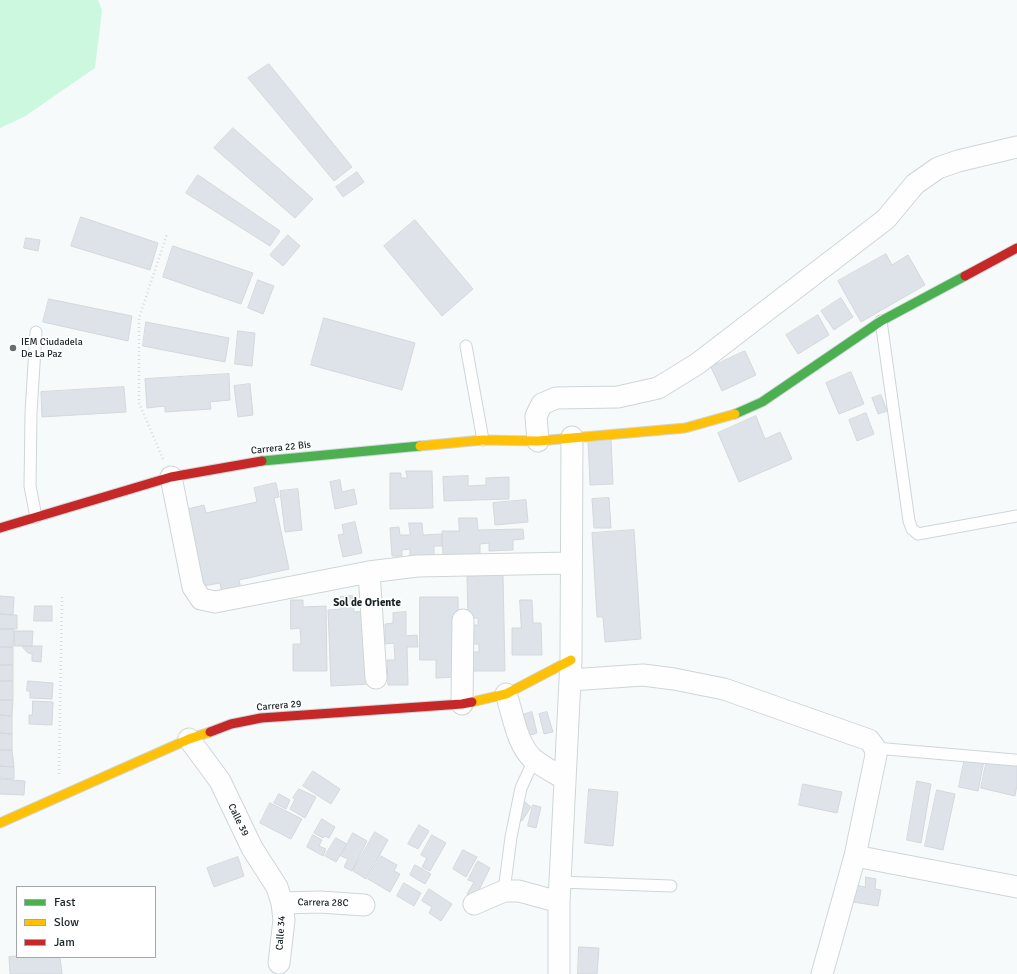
<!DOCTYPE html>
<html>
<head>
<meta charset="utf-8">
<style>
	body { margin:0 }
	#map { position:relative; width:1017px; height:974px; overflow:hidden; background:#f7fafb; font-family:Signika,sans-serif }
	canvas { display:block }
	.legend { position:absolute; left:16px; top:886px; width:140px; height:72px; box-sizing:border-box; background:#fff; border:1px solid #a3a7a9; margin:0; padding:5px 7px; list-style:none; font-size:12px; color:#192327 }
	.legend li { display:flex; align-items:center; gap:8px; height:20px }
	.legend b { width:20px; border:1px solid #a3a7a9 }
</style>
</head>
<body>
<div id="map">
<canvas width="1017" height="974"></canvas>
<ul class="legend">
<li><b style="height:5px;background:#4caf50"></b>Fast</li>
<li><b style="height:5px;background:#ffc107"></b>Slow</li>
<li><b style="height:5px;background:#c62828"></b>Jam</li>
</ul>
</div>
<script>
const g = document.querySelector('canvas').getContext('2d');
g.lineJoin = 'round';
function fill(path, color) {
  g.fillStyle = color;
  g.fill(path, 'evenodd');
}
function stroke(path, color, width, dash) {
  g.strokeStyle = color;
  g.lineWidth = width;
  g.lineCap = dash ? 'butt' : 'round';
  g.setLineDash(dash || []);
  g.stroke(path);
}
function label(font, color, halo, rows, align = 'center') {
  g.font = font + ' Signika,sans-serif';
  g.lineWidth = 3.5;
  g.setLineDash([]);
  g.textBaseline = 'middle';
  g.strokeStyle = halo;
  g.fillStyle = color;
  for (const [text, x, y, turn = 0] of rows) {
    g.save();
    g.translate(x, y);
    g.rotate((+turn || 0) * Math.PI / 180);
    g.textAlign = isNaN(turn) ? turn : align;
    if (halo) g.strokeText(text, 0, 0);
    g.fillText(text, 0, 0);
    g.restore();
  }
}
const green = new Path2D(`
	M0 0H98L102 10 95 68 24 117 0 128Z`);
const building = new Path2D(`
	M269 64 352 167 334 181 248 78Z
	M233 128 313 199 295 218 214 148Z
	M357 172 364 182 343 197 336 187Z
	M198 175 280 231 270 246 186 193Z
	M81 217 158 243 150 270 71 246Z
	M415 220 473 289 442 316 384 246Z
	M288 235 300 246 283 266 270 255Z
	M26 238 40 240 38 251 24 248Z
	M173 246 253 273 241 304 163 277Z
	M886 254 892 265 908 255 925 285 861 322 838 281Z
	M258 280 274 286 263 314 248 308Z
	M841 298 853 317 834 330 821 311Z
	M49 299 132 316 128 341 43 322Z
	M818 315 829 335 798 354 786 335Z
	M324 318 415 343 402 390 311 365Z
	M146 322 229 338 225 362 143 346Z
	M238 331 255 333 252 366 235 364Z
	M745 351 756 375 722 391 711 367Z
	M851 372 864 404 839 414 826 383Z
	M229 374 230 400 210 402 211 409 165 412V406L147 408 145 379Z
	M250 384 253 415 238 417 234 386Z
	M124 387 126 412 42 417 41 392Z
	M881 395 887 411 878 414 872 398Z
	M866 413 874 434 857 441 849 420Z
	M756 416 765 439 780 432 792 459 739 482 718 433Z
	M611 439 613 484 590 485 588 440Z
	M406 471H432L433 508 390 509V473H401V478H407Z
	M468 476V486L486 485V478L509 477V499L444 501 443 477Z
	M340 480 342 492 354 489 357 504 335 509 330 482Z
	M276 483 279 497 274 498 289 569 239 580 241 589 222 593 220 583 203 586 187 509 204 505 206 513 257 502 254 488Z
	M298 489 302 530 285 532 280 491Z
	M609 498 611 528H594L592 499Z
	M526 500 528 522 495 525 493 503Z
	M459 518H477L478 530 523 529 524 539 513 540V550L489 551V543L480 544V554L443 556 442 531H459Z
	M355 522 362 553 343 557 338 535 344 534 342 525Z
	M409 523H422L423 535 442 534V546H434V555L410 556V549L402 550V556H392L390 528 399 527 400 535H410Z
	M634 530 641 639 605 642 603 617H597L592 533Z
	M503 576 505 671H469V652H479V644H469L468 625H478V618H468L467 577Z
	M0 596 14 597 13 615 0 614Z
	M353 596 354 612 367 611 370 684 331 686 328 610 341 609 340 597Z
	M420 597H458L459 677 436 678V660H420Z
	M291 600H303V607L326 606 327 671H293V644H301L300 628 291 629Z
	M520 600H532L533 623H541L542 655H512V628H521Z
	M35 606H52V621H34Z
	M406 612V636L417 635 418 647H407L408 685H388L387 660H395L394 643 385 644V624L393 623V613Z
	M0 614 17 615V629H0Z
	M0 629H14L13 647H0Z
	M15 631H33L32 646H15Z
	M22 646H42L41 662 32 661V654L28 653Z
	M0 647H13V665H0Z
	M0 665H13V681H0Z
	M0 681H13V700H0Z
	M28 681 53 683 52 699 30 698V691H27Z
	M0 700H13L12 716 0 715Z
	M33 701 53 702 52 725 29 724V715H32Z
	M532 712 537 733 527 736 522 715Z
	M547 712 553 732 544 734 539 714Z
	M0 715 12 716V734L0 733Z
	M0 733 12 734V750H0Z
	M0 750H12L14 767 0 766Z
	M965 757 984 761 978 791 959 787Z
	M987 759 1017 765V785L1015 796 981 788Z
	M0 766 14 767V779L0 778Z
	M313 771 340 789 331 804 303 786Z
	M0 779 25 781 24 795 0 794Z
	M917 781 931 784 921 843 907 840Z
	M803 784 842 792 837 813 799 805Z
	M299 789 316 797 305 818 290 809 295 799 293 798Z
	M589 789 618 792 613 846 585 843Z
	M937 790 955 794 943 850 925 846Z
	M279 794 290 800 286 809 274 803Z
	M525 802 531 807 522 821 515 817Z
	M270 803 302 819 291 839 260 823Z
	M533 805 541 807 536 828 528 826Z
	M322 819 335 827 329 838 325 836 323 838 314 833Z
	M419 825 429 831 418 849 408 844Z
	M375 832 388 840 366 879 353 871Z
	M353 833 367 841 352 871 344 867 348 859 341 856Z
	M313 835 322 840 319 846 326 849 323 856 307 847Z
	M432 835 446 843 430 871 422 867 427 858 421 855Z
	M336 838 347 844 336 862 325 856Z
	M463 850 477 857 466 877 453 869Z
	M381 856 397 865 394 871 400 874 390 892 368 879Z
	M238 857 244 876 214 887 207 868Z
	M478 861 490 868 475 898 467 894 474 882 468 880Z
	M415 865 431 874 425 884 410 875Z
	M866 877 876 879 875 889 881 890 878 906 853 902 856 885 865 887Z
	M404 883 421 893 414 906 397 896Z
	M429 889 452 904 441 921 429 913 432 907 422 901Z
	M579 947 599 948 597 974H578Z
	M17 956 60 957 62 974H10L9 957Z`);
const path = new Path2D(`
	M163 459 139 403V318L167 234
	M59 774 62 596`);
const lane = new Path2D(`
	M881 321 909 521 912 529 918 534 1017 516
	M466 346 483 440
	M36 517 30 486 31 413 36 332
	M875 748 1015 760
	M560 882 671 886
	M504 891 511 837 521 788 534 760`);
const street = new Path2D(`
	M538 441 536 416 542 404 556 398 618 397 658 388 697 364 886 219 915 184 938 168 958 161 1017 147
	M171 477 193 587 201 599 215 602 369 572 417 566 571 563
	M369 572 376 678
	M570 680 643 675 674 679 724 689 869 740 875 748 876 755 855 856 822 974
	M506 694C513 714 517 745 533 759 543 767 555 773 565 779
	M462 704 463 620
	M189 739 220 781 252 848 277 887 282 903 284 920 279 963
	M855 856 1017 887
	M282 903 320 902 364 905
	M474 904 504 891H519L559 902
	M559 974V902L571 660 572 437`);
const fast = new Path2D(`
	M735 414 762 402 881 321 965 276
	M262 461 420 446`);
const slow = new Path2D(`
	M420 446 483 440 538 441 685 428 735 414
	M472 702 506 694 571 660
	M0 823 189 739 210 732`);
const jam = new Path2D(`
	M965 276 1017 248
	M0 528 171 477 262 461
	M210 732 231 724 261 718 462 704 472 702`);
const markers = [
	[13,348,4,"#676e71"]
];
const poiNames = [
	["IEM Ciudadela",21,342],
	["De La Paz",21,354]
];
const streetNames = [
	["Carrera 22 Bis",281,448,-6],
	["Carrera 29",279,706,-5],
	["Calle 39",238,820,64],
	["Carrera 28C",323,903,1],
	["Calle 34",281,933,-86]
];
const neighbourhoodNames = [
	["Sol de Oriente",367,603]
];
fill(green, '#cdf8e0');
fill(building, '#dde3e9');
stroke(building, '#d4d8dc', 1);
stroke(lane, '#ced6d8', 13);
stroke(street, '#ced6d8', 23);
stroke(fast, '#ced6d8', 11);
stroke(slow, '#ced6d8', 11);
stroke(jam, '#ced6d8', 11);
stroke(path, '#dadbdc', 2.5, [1, 3]);
stroke(lane, '#fefefe', 11);
stroke(street, '#fefefe', 21);
stroke(fast, '#4caf50', 9);
stroke(slow, '#ffc107', 9);
stroke(jam, '#c62828', 9);
for (const [x, y, r, color] of markers) {
  const dot = new Path2D();
  dot.arc(x, y, r, 0, 2 * Math.PI);
  g.fillStyle = color;
  g.fill(dot);
  stroke(dot, '#fff', 1.5);
}
label('10px', '#192327', '#fff', poiNames, 'left');
label('10px', '#192327', '#fff', streetNames);
label('bold 11px', '#192327', '#fff', neighbourhoodNames);
</script>
</body>
</html>
